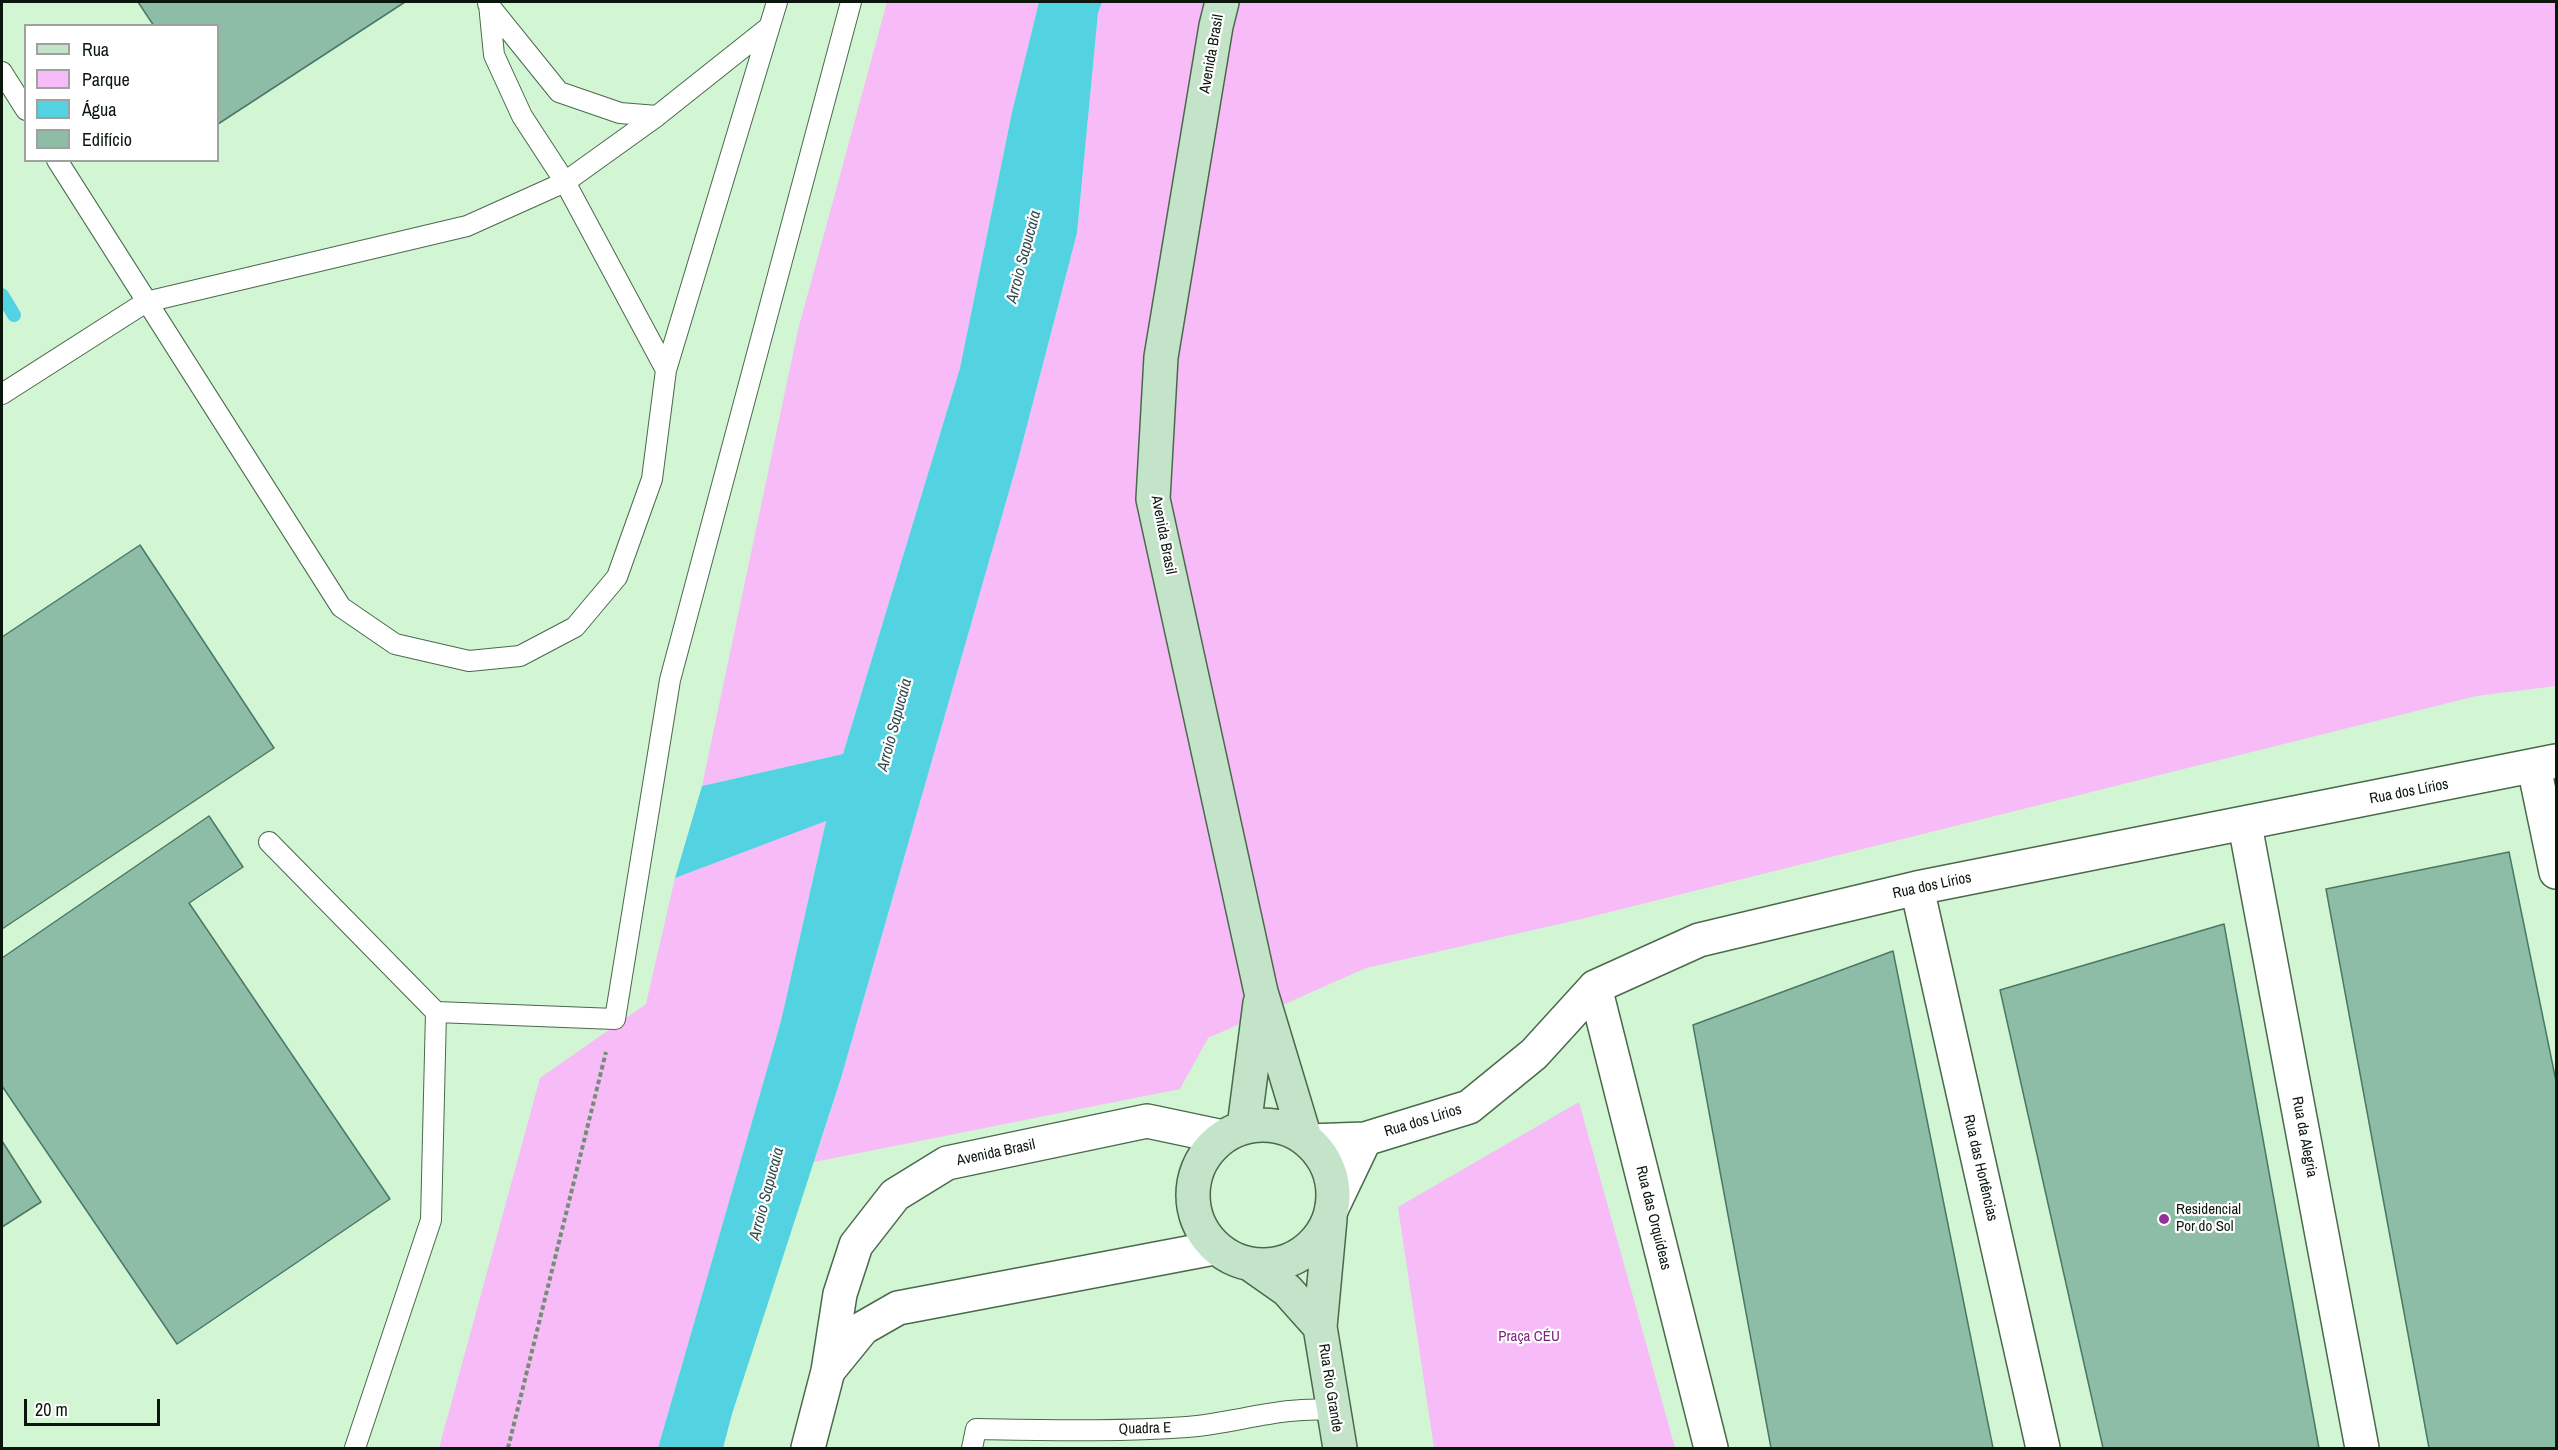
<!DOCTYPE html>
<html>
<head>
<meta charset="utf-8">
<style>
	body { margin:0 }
	#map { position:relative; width:2558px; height:1450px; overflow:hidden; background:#d2f6d3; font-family:"Archivo Narrow",sans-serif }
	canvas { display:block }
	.frame { position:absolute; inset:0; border:3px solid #0b170c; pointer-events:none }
	.legend { position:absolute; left:24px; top:24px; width:195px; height:138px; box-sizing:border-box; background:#fff; border:2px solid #9da29e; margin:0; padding:8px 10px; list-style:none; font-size:18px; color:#0b170c }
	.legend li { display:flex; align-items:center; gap:12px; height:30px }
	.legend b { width:30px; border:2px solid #9da29e }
	.scale { position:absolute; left:24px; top:1399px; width:136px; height:27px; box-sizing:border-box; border:3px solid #0b170c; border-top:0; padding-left:8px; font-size:18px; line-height:21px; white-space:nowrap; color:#0b170c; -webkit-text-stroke:4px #fff; paint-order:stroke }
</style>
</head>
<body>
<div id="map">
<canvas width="2558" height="1450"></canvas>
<div class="frame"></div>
<ul class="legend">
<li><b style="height:8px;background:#c3e4c8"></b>Rua</li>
<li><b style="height:16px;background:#f7bbf8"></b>Parque</li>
<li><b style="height:16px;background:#53d3e1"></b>Água</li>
<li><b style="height:16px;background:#8dbca7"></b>Edifício</li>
</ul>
<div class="scale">20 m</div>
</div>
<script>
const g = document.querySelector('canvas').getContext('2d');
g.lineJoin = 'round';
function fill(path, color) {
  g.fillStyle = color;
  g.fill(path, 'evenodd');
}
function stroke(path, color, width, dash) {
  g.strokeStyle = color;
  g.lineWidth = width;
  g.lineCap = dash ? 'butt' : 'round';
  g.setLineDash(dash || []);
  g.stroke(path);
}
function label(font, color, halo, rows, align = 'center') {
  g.font = font + ' "Archivo Narrow",sans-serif';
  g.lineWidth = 4.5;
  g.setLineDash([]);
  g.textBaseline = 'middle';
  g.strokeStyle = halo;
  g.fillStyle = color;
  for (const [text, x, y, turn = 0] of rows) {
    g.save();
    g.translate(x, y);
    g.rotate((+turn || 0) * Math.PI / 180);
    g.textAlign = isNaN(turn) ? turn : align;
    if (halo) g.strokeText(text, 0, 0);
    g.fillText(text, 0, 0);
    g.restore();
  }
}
const green = new Path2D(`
	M887 2H1039L1012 112 960 368 843 754 702 786 798 330Z
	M1102 2H2556V686L2476 696 1586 918 1366 968 1208 1038 1180 1089 814 1162 841 1078 1018 460 1077 233 1098 13Z
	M826 820 781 1021 658 1448H439L540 1078 646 1004 675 878Z
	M1579 1102 1675 1448H1434L1398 1207Z`);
const water = new Path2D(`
	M1039 2H1102L1098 13 1077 233 1018 460 841 1078 732 1414 723 1448H658L781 1021 826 821 675 878 702 786 843 754 960 368 1012 112Z`);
const stream = new Path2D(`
	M2 295 14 315`);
const building = new Path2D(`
	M138 2H405L218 124V26H154Z
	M140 545 274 748 2 929V637Z
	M209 816 243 867 189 903 390 1199 177 1344 2 1086V958Z
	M2509 852 2556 1081V1448H2429L2326 889Z
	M2224 924 2319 1448H2103L2000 990Z
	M1893 951 1993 1448H1771L1693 1025Z
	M2 1141 41 1202 2 1227Z`);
const path = new Path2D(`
	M508 1448 606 1052`);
const service = new Path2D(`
	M488 4 559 92 620 113 657 116
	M489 4 494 55 522 116 565 182 666 370
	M2 72 26 110
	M57 160 341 607 395 644 469 661 520 656 575 627 617 577 652 479 666 370 777 2
	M2 394 146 302 467 226 565 182 657 116 769 27
	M269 842 436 1012 615 1019 670 680 851 2
	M355 1448 431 1220 436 1012
	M972 1448 976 1429C1047 1430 1117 1432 1187 1427 1236 1423 1282 1406 1332 1410`);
const minor = new Path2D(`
	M2534 767 2556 872
	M2245 825 2362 1448
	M1917 888 2043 1448
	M1595 987 1711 1448
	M1308 1141 1365 1139 1469 1107 1534 1054 1595 987 1699 940 1917 888 2556 761
	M1332 1208 1365 1139`);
const tertiary = new Path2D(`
	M828 1371 863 1328 898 1308 1214 1248
	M808 1448 828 1371 840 1294 856 1245 895 1195 947 1163 1147 1121 1223 1137`);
const secondary = new Path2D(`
	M1222 2 1216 26 1161 357 1153 499 1261 992 1305 1138
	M1193 1195a70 70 0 1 1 140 0a70 70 0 1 1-140 0Z
	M1244 1127 1260 1003
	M1330 1219 1320 1327 1340 1448
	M1250 1264 1287 1290 1320 1327`);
const markers = [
	[2164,1219,6,"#943299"]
];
const streetNames = [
	["Avenida Brasil",1212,54,-80],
	["Avenida Brasil",1163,535,79],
	["Rua dos Lírios",2409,792,-11],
	["Rua dos Lírios",1932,886,-12],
	["Rua dos Lírios",1423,1121,-17],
	["Rua da Alegria",2304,1137,79],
	["Avenida Brasil",996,1153,-12],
	["Rua das Hortências",1980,1168,77],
	["Rua das Orquídeas",1653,1218,76],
	["Rua Rio Grande",1330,1388,81],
	["Quadra E",1145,1429,-2]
];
const poiNames = [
	["Residencial",2176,1210],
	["Por do Sol",2176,1227]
];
const parkNames = [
	["Praça CÉU",1529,1337]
];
const waterNames = [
	["Arroio Sapucaia",1024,257,-75],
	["Arroio Sapucaia",895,725,-75],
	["Arroio Sapucaia",767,1194,-75]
];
fill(green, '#f7bbf8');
fill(water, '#53d3e1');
stroke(stream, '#53d3e1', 14);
fill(building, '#8dbca7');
stroke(building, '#4b7865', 1.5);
stroke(service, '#4a694c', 22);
stroke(minor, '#4a694c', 36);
stroke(tertiary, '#4a694c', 36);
stroke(secondary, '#4a694c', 36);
stroke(path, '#748d75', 4, [4.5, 3]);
stroke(service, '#fff', 20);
stroke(minor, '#fff', 33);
stroke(tertiary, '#fff', 33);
stroke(secondary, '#c3e4c8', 33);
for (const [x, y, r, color] of markers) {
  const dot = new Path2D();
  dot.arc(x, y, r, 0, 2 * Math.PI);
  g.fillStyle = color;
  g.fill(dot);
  stroke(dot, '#fff', 2);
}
label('15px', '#0b170c', '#fff', streetNames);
label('15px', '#0b170c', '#fff', poiNames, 'left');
label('15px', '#812486', '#fff', parkNames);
label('italic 16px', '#2f4b4e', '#fff', waterNames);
</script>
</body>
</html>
